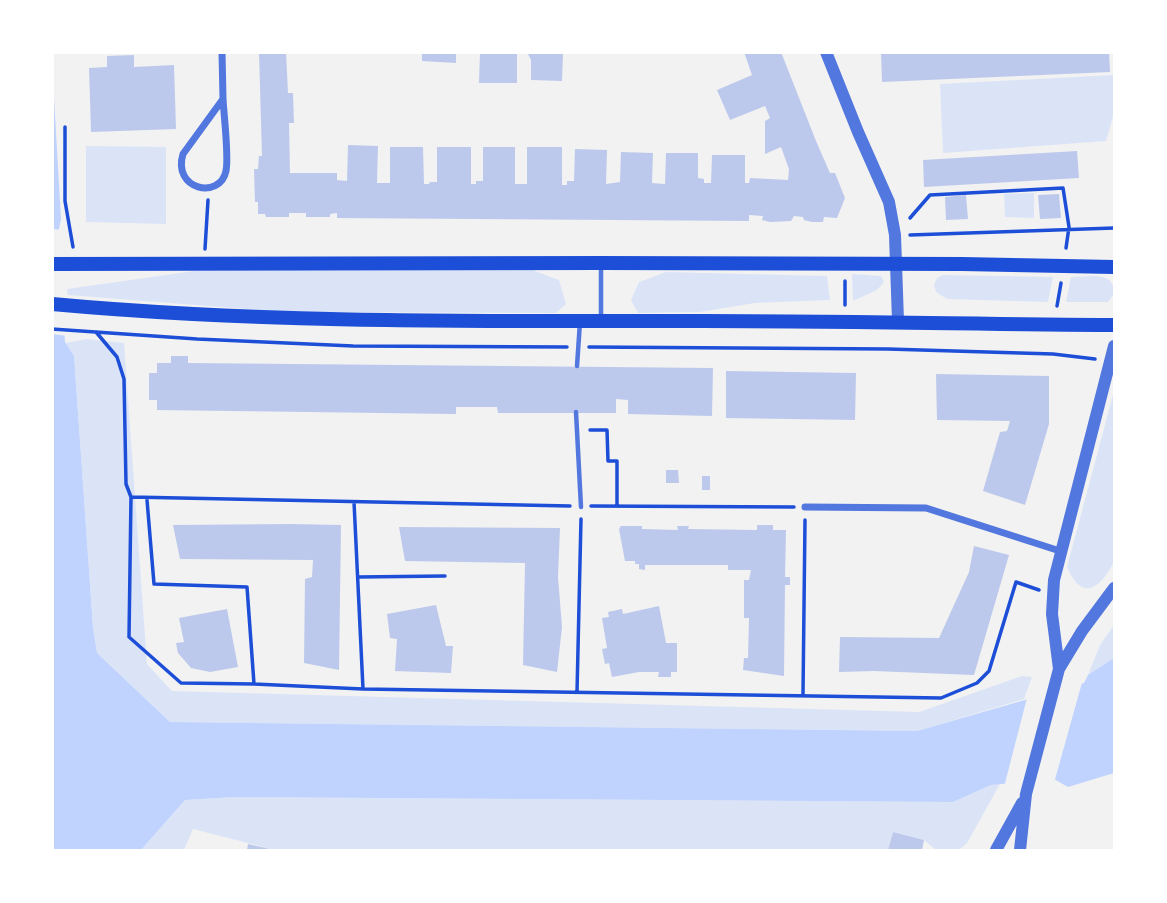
<!DOCTYPE html>
<html>
<head>
<meta charset="utf-8">
<style>
	body { margin:0 }
	#map { position:relative; width:1167px; height:903px; overflow:hidden; background:#f2f2f2; font-family:"PT Sans",sans-serif }
	canvas { display:block }
	.frame { position:absolute; inset:0; border:54px solid #fff; pointer-events:none }
</style>
</head>
<body>
<div id="map">
<canvas width="1167" height="903"></canvas>
<div class="frame"></div>
</div>
<script>
const g = document.querySelector('canvas').getContext('2d');
g.lineJoin = 'round';
function fill(path, color) {
  g.fillStyle = color;
  g.fill(path, 'evenodd');
}
function stroke(path, color, width, dash) {
  g.strokeStyle = color;
  g.lineWidth = width;
  g.lineCap = dash ? 'butt' : 'round';
  g.setLineDash(dash || []);
  g.stroke(path);
}
const green = new Path2D(`
	M1114 75V113L1106 141 943 153 940 84Z
	M86 146 166 147V224L86 222Z
	M1034 193V218L1005 217 1004 194Z
	M532 270 559 280 566 304 556 313 284 312 68 295 67 289 194 271Z
	M666 272 827 276 830 300 755 303 700 312 638 313 631 300 639 282Z
	M852 274 881 276 884 282 877 290 853 301Z
	M943 275 1053 277 1048 302 947 299 936 292 934 285 937 278Z
	M1071 277C1088 277 1115 270 1114 294L1108 302H1066Z
	M87 339 124 343 147 664 172 691 919 712 1022 676 1032 677 1024 699 917 731 170 722 97 653 93 628 74 356 65 343Z
	M1114 391V562C1100 589 1082 602 1067 567Z
	M1114 625V658L1088 675 1100 645Z
	M1000 784 967 843 959 850H936L924 840 893 832 888 850H275L193 829 184 850H141L185 800 235 797 953 802 991 785Z`);
const water = new Path2D(`
	M52 63 61 219 57 239 65 342 74 356 93 628 97 653 170 722 917 731 1084 683 1088 675 1114 658V773L1068 787 1054 779 991 785 953 802 235 797 185 800 141 850H53Z`);
const pier = new Path2D(`
	M53 229 62 230 61 239 68 336 52 334Z
	M1085 672 1054 783 1004 787 1028 694 1082 680Z`);
const building = new Path2D(`
	M259 52H286L288 93H293L294 123H289L290 173H337V180L347 181 348 145 378 146 377 183H390V147H423L424 184H429L430 182H437V147H471V184H476V181H483V147H515V184H527V147H562V185H567V181H574L575 149 607 150 606 184 620 182 621 152 653 153 652 183 665 184 666 153H698V178L704 179V183H711L712 155H745V183H749L750 178 788 180 789 169 781 147 765 154V121L770 118 765 106 730 120 717 90 752 75 744 52H781L816 141 830 173H835L845 198 837 218 824 217 823 222H812L804 220 803 217 794 216 791 221 770 222 762 220 763 216 749 215V221L337 218V213L330 214V217H306V213H289V217H266L265 214H258V202H255L254 169H258L259 156H262Z
	M422 52H456V63L422 61Z
	M480 52H517V83H479Z
	M527 52H563L562 81 531 80V60Z
	M881 52H1109L1110 72 882 82Z
	M134 55V67L174 65 176 129 91 132 89 68 107 67V56Z
	M1077 151 1079 178 924 187 923 160Z
	M1059 194 1061 218 1040 219 1038 195Z
	M966 195 968 219 946 220 945 197Z
	M171 356H188V363L713 368 712 416 628 414V400L616 399V413H498L497 407H456V414L157 410V400H149V373H157V363H171Z
	M726 371 856 373 855 420 726 418Z
	M936 374 1049 376V424L1025 505 983 491 1000 432 1007 431 1010 421 937 420Z
	M666 470H678L679 483H666Z
	M702 476H710V490H702Z
	M291 524 341 525 339 670 304 663 305 579 312 577 313 560 180 559 173 525Z
	M757 525H773V530H786L785 577H790V585H785L784 676 743 670 744 658H748L749 618H744V580H749L751 570H728V565H645V570L639 569V564H635V561H625L619 529 621 526H642V529L678 530 677 526H689L688 529 757 530Z
	M399 527 560 528 558 577 562 627 557 672 523 665 525 563 405 561Z
	M974 546 1009 555 974 675 874 671 839 672 840 637 939 638 969 572Z
	M436 605 446 646H453L451 673 395 671 397 639 390 638 387 614Z
	M659 606 666 643H677V672H671V677H658L659 672H639L612 677 609 663 605 664 602 649 607 648 602 618 609 617 608 612 622 609 623 614Z
	M227 609 238 667 210 672 191 668 178 653 176 643 184 642 179 618Z
	M893 832 924 840 922 850H888Z
	M248 844 270 849V850H247Z`);
const path = new Path2D(`
	M65 127V201L73 247
	M910 218 930 195 1063 188 1069 227 1066 248
	M910 235 1114 228
	M205 249 208 200
	M845 281V305
	M1057 306 1061 283
	M52 329 197 339 353 346 567 347
	M96 332 117 357 124 379 126 484 131 497 129 637 181 683 254 684 363 689 941 698 977 683 989 671 1016 582 1039 590
	M589 347 888 349 1053 354 1095 359
	M590 430H607L608 461H617V506
	M131 497 570 506
	M147 500 154 584 247 587 254 684
	M354 502 363 689
	M591 506 794 507
	M358 577 445 576
	M577 692 581 519
	M803 694 805 520`);
const service = new Path2D(`
	M601 318V267
	M577 366 580 322
	M576 412 581 507`);
const minor = new Path2D(`
	M222 52 223 99 183 154C172 190 220 200 226 171 229 156 224 117 223 99
	M805 507 926 508 1060 551`);
const tertiary = new Path2D(`
	M826 52 858 132 889 202 895 235 898 321
	M1059 669 1052 614 1054 580 1114 346
	M996 850 1022 803
	M1020 850 1026 794 1059 669 1082 631 1114 588`);
const secondary = new Path2D(`
	M52 264 601 263 962 264 1114 267
	M52 304C269 324 486 321 703 321 840 321 977 324 1114 325`);
fill(green, '#dbe4f7');
fill(water, '#bfd3fe');
fill(pier, '#f2f2f2');
fill(building, '#bdc9ec');
stroke(path, '#1d4ed8', 3.5);
stroke(service, '#5277de', 4.5);
stroke(minor, '#5277de', 7);
stroke(tertiary, '#5277de', 12);
stroke(secondary, '#1d4ed8', 14);
</script>
</body>
</html>
